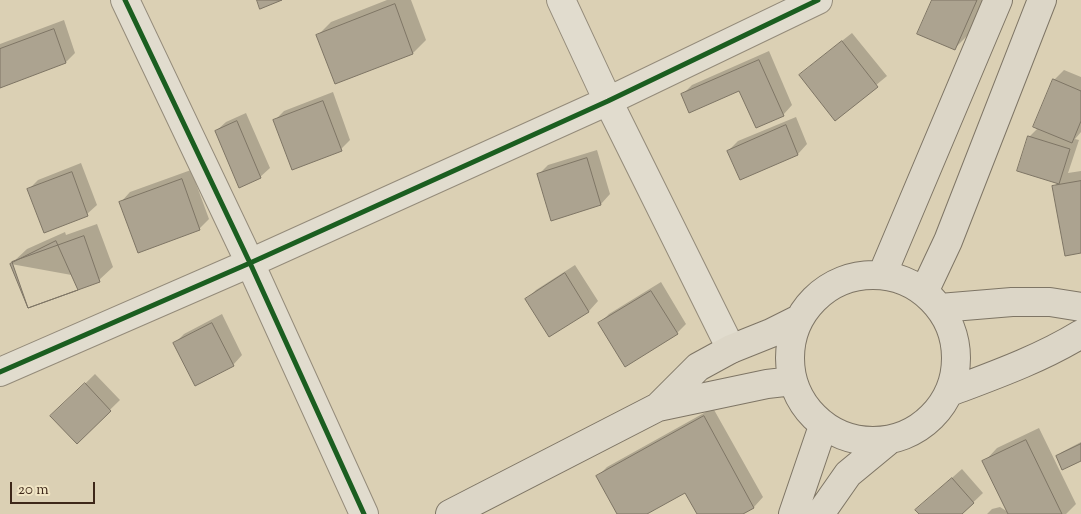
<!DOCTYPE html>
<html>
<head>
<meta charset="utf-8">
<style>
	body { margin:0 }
	#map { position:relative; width:1081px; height:514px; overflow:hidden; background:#dbd0b4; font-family:"Sorts Mill Goudy",serif }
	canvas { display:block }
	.scale { position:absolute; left:10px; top:482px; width:85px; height:22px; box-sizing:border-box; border:2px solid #3d2719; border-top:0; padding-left:6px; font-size:15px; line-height:18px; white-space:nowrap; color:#3d2719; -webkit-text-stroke:4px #f1e5c4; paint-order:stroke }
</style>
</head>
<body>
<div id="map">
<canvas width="1081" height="514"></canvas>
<div class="scale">20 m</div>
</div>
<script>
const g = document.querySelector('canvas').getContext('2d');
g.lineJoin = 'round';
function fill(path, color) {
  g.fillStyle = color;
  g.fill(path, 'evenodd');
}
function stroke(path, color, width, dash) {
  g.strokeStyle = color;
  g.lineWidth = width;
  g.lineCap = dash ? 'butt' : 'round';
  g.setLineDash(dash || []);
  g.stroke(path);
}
const shadow = new Path2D(`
	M387 0H411L426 40 413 53 318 35 331 22Z
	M934 0H983L968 35 954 49Z
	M64 20 75 53 66 62 0 86V44Z
	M852 33 887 76 835 119 810 66Z
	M769 51 792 105 783 115 740 89 682 95 692 85Z
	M1064 70 1081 77V132L1075 139 1079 140 1068 173 1081 171V252L1054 187 1058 182 1029 137 1038 128 1054 80Z
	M333 92 350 140 341 149 274 121 284 111Z
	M246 113 270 168 260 177 216 131 226 122Z
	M796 117 807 144 798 154 740 178 728 151 738 141Z
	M597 150 610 194 601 204 538 175 548 165Z
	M81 163 97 205 87 214 29 189 38 180Z
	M191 170 209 219 199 229 121 202 130 192Z
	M97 224 113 267 99 280 11 264 27 249 65 232 66 235Z
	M575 265 598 301 589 311 550 335 527 299 536 290Z
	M661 282 686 324 677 333 600 323 609 314Z
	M222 314 242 355 233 365 175 343 184 334Z
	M95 374 120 400 77 442 52 416Z
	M713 408 763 497 754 507 740 514H698L685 491 644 514H618L597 477 607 467Z
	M1039 428 1076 504 1066 514H987L992 509 1000 507 1008 512 984 462 997 448Z
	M1081 442V459L1057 456 1062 452Z
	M962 469 983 493 961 514H921L927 500Z`);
const building = new Path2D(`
	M257 0H282L260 9Z
	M932 0H977L955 50 917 34Z
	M395 4 413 54 335 84 316 35Z
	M54 29 66 63 0 88V49Z
	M842 41 878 87 835 121 799 75Z
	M759 60 784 116 756 128 739 91 689 113 681 94Z
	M1053 79 1081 91V121L1072 143 1033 127Z
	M323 101 342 151 292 170 273 120Z
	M237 121 261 178 239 188 215 131Z
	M786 125 798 155 740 180 727 151Z
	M1028 136 1070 149 1059 184 1017 171Z
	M587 158 601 205 551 221 537 174Z
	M72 172 88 216 44 233 27 189Z
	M182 179 200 230 138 253 119 202Z
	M1081 181V253L1065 256 1052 186Z
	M84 236 100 282 28 308 12 262Z
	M56 241 78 290 28 308 10 264Z
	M565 273 589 312 549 337 525 299Z
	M651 291 678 334 625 367 598 323Z
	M212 323 234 366 195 386 173 343Z
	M85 383 111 411 77 444 50 416Z
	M704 416 754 508 743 514H697L685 493 647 514H617L596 476Z
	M1026 440 1062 514H1008L982 461Z
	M1081 444V461L1062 470 1056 456Z
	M952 478 974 503 962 514H919L915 510Z`);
const minor = new Path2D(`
	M125 0 250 263 364 514
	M561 0 608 101 731 349
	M0 372 250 263 608 101 818 0`);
const trunk = new Path2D(`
	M882 275 998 0
	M790 358a83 83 0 1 1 166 0a83 83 0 1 1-166 0Z
	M924 292 948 241 1042 0
	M940 308 1012 302H1050L1081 307
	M950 392C995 375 1040 359 1081 334
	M658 407 698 367 731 349 771 333 799 319
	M450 514 658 407 767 384 793 381
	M793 514 823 426
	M820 514 848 474 888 441`);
const cycleway = new Path2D(`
	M125 0 250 263 364 514
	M0 372 250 263 608 101 818 0`);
fill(shadow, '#0003');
fill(building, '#aca390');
stroke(building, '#7e7565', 1);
stroke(minor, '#948b7a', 30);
stroke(trunk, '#7e7565', 30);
stroke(minor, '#e1dcce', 28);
stroke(trunk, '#dcd6c7', 28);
stroke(cycleway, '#1b5e20', 5);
</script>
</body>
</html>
